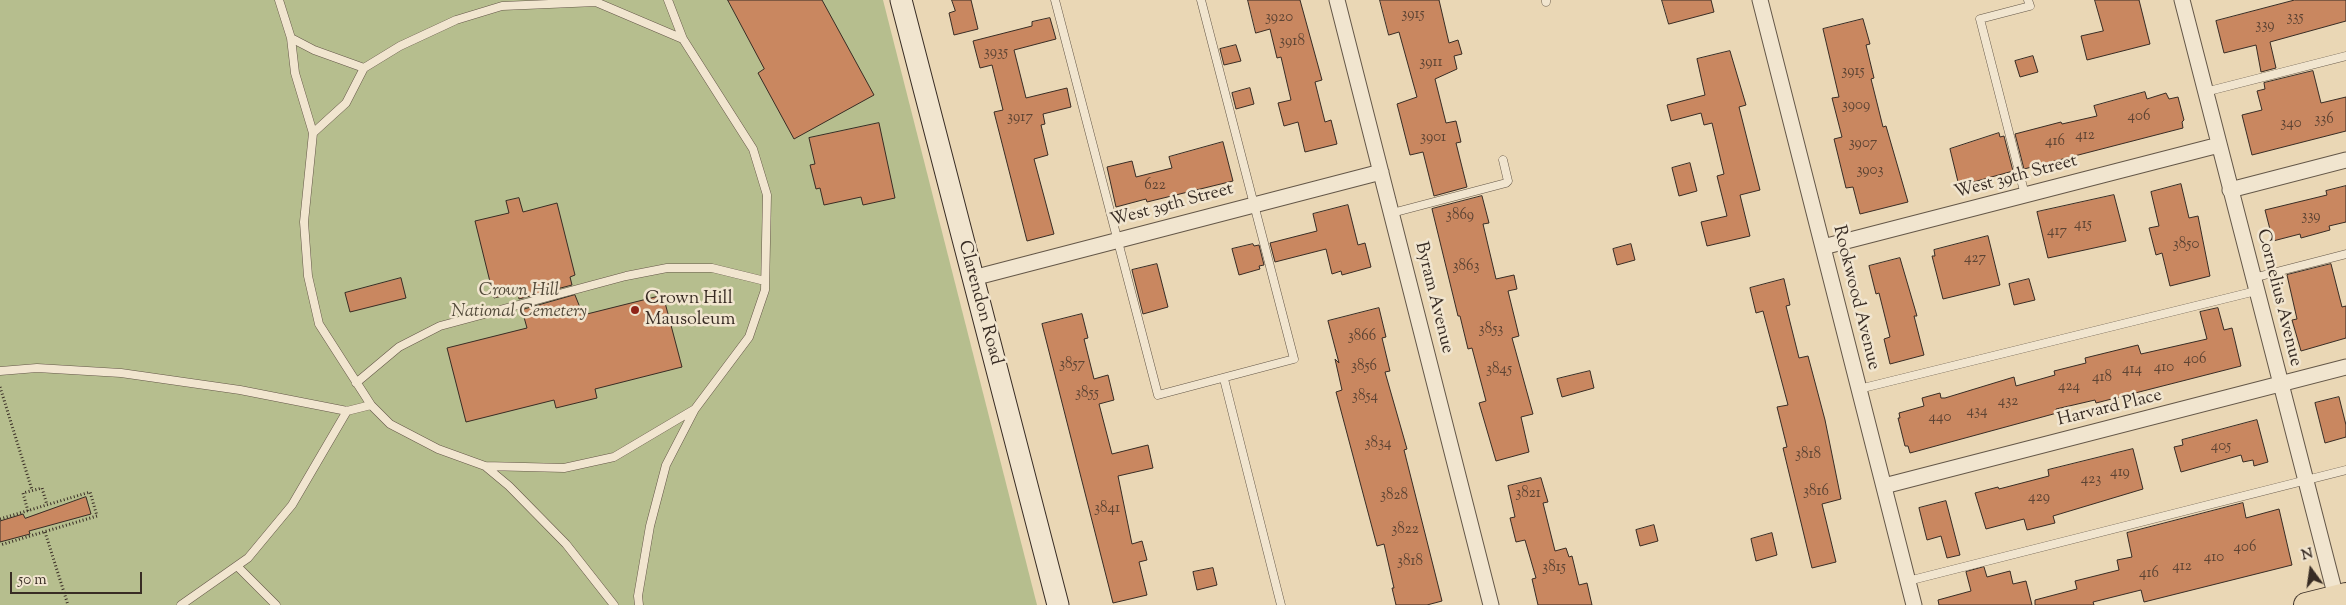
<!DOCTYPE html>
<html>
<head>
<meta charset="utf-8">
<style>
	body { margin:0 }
	#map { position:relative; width:2346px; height:605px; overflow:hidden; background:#ead7b5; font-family:"Sorts Mill Goudy",serif }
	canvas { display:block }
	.north { position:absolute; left:2286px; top:545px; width:50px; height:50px; -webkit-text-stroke:4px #f1e5cf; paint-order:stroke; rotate:346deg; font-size:14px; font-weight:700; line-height:20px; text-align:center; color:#382c24 }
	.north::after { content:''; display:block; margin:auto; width:18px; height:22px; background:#382c24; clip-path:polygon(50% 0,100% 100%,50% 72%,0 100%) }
	.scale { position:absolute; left:10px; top:572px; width:132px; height:22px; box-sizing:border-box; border:2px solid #382c24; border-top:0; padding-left:6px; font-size:15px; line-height:18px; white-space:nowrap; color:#382c24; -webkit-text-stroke:4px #f1e5cf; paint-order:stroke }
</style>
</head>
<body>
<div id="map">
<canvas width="2346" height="605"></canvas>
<div class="north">N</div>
<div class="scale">50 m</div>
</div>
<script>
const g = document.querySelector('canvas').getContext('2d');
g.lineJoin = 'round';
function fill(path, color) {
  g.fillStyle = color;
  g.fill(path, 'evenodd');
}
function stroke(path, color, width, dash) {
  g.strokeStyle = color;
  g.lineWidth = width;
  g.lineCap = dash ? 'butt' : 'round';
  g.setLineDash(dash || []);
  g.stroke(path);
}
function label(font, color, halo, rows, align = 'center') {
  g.font = font + ' "Sorts Mill Goudy",serif';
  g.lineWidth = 5;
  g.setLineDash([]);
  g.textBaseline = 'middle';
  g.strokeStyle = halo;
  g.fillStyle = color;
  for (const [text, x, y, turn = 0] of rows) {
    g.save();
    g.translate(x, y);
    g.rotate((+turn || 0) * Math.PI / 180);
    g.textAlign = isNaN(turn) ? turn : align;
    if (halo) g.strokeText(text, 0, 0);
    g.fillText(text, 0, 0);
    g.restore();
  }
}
const green = new Path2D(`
	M0 0H883L1037 605H0Z`);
const building = new Path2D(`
	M728 0H822L874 95 794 139 758 73 764 69Z
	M952 0H971L978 29 954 35 949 13 955 11Z
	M1248 0H1300L1322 80 1315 82 1325 122 1331 120 1337 144 1305 152 1298 122 1284 126 1278 103 1291 100 1281 57 1277 58 1270 29 1256 33Z
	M1380 0H1439L1449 43 1458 40 1462 54 1454 56 1457 69 1435 79 1446 123 1456 121 1461 142 1456 143 1467 187 1434 196 1423 152 1410 155 1397 104 1417 97 1399 32 1389 35Z
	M1662 0H1711L1714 12 1669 24Z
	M2095 0H2139L2150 44 2087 60 2081 36 2103 31Z
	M2295 0H2346V21L2270 42 2276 68 2261 72 2256 45 2224 53 2216 21Z
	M1050 18 1056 39 1014 50 1026 98 1067 88 1071 107 1043 114 1045 124 1041 125 1048 155 1034 159 1054 234 1027 241 994 112 1003 110 992 65 980 68 973 41 1032 26V22Z
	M1863 19 1870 44 1866 45 1874 78 1871 79 1883 127 1886 126 1908 202 1860 214 1853 187 1846 188 1834 139 1842 137 1832 98 1839 97 1823 29Z
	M1236 45 1241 61 1224 65 1220 49Z
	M1730 51 1746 105 1739 107 1760 190 1740 195 1750 236 1707 246 1701 222 1727 216 1717 176 1724 174 1712 123 1704 125 1701 113 1671 121 1667 105 1705 95 1697 59Z
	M2033 56 2038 72 2020 77 2015 61Z
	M2313 71 2321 103 2346 97V131L2252 155 2242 115 2262 110 2257 91 2265 89 2264 83Z
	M1250 88 1254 104 1236 109 1232 93Z
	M2145 92 2147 99 2166 93 2169 99 2178 97 2184 120 2182 122 2183 128 2024 169 2015 134 2061 122 2062 124 2097 116 2094 106Z
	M879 123 895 198 863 205 861 197 824 205 820 188 816 189 810 165 815 164 809 138Z
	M1999 133 2000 137 2004 136 2013 171 1959 186 1950 149Z
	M1223 142 1233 181 1147 202 1146 199 1116 207 1107 167 1132 161 1136 177 1172 168 1169 157Z
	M1690 163 1697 191 1679 196 1672 168Z
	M2181 184 2189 218 2198 216 2210 276 2170 286 2162 253 2156 255 2149 228 2159 226 2151 192Z
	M2346 186V222L2329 226 2330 230 2301 238 2300 234 2273 241 2265 210 2327 195 2326 191Z
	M2114 195 2126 241 2048 258 2037 212Z
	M1482 196 1489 223 1483 224 1496 279 1514 275 1517 289 1508 291 1519 336 1512 338 1533 414 1521 417 1529 452 1496 461 1479 403 1486 401 1472 348 1468 349 1460 316H1458L1432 209Z
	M519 198 523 212 557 203 575 275 570 277 572 285 519 299 518 292 494 298 475 221 509 213 506 201Z
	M1348 205 1358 245 1365 243 1371 267 1342 275 1341 271 1332 274 1326 249 1275 262 1270 243 1317 231 1313 214Z
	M1988 236 2000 285 1943 299 1932 256H1935L1934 250Z
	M1253 244 1254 246 1259 245 1264 265 1259 266 1260 269 1239 275 1232 249Z
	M1631 244 1635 260 1617 265 1613 249Z
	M1900 258 1917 316H1914L1924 355 1890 364 1884 339 1890 337 1879 293 1876 294 1869 266Z
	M1157 264 1168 307 1143 314 1132 270Z
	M2331 264 2342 307 2346 306V338L2301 351 2292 320 2297 319 2287 275Z
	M401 278 406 298 350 312 345 293Z
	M1784 279 1790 305 1786 306 1799 358 1808 356 1825 420 1841 499 1822 504 1836 562 1812 568 1783 448 1787 447 1777 407 1788 405 1763 311 1756 313 1750 288Z
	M2029 279 2035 300 2014 305 2009 284Z
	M575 295 583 315 663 295 682 367 595 389 597 398 556 408 554 400 466 422 447 348 527 328 522 310Z
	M1379 308 1386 337 1382 338 1390 371 1385 372 1407 449 1404 450 1442 601 1427 605H1396L1392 588H1394L1384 544 1377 546 1336 392 1342 390 1335 359 1339 363 1328 321Z
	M2218 308 2224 330 2232 328 2241 366 2096 403 2095 400 2056 409 2057 413 1910 453 1908 446H1905L1898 418H1900L1899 413 1924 406 1922 398 1940 393 1941 398H1945L2014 377 2016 386 2055 375 2054 371 2086 363 2085 358 2138 345 2141 354 2207 339 2200 312Z
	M1082 314 1088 338 1084 339 1094 379 1108 375 1114 400 1099 404 1112 454 1148 445 1153 468 1118 476 1132 544 1142 541 1147 560 1139 562 1147 595 1113 603 1042 324Z
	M1590 371 1594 388 1562 397 1557 379Z
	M2339 397 2346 425V437L2325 443 2315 403Z
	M2257 420 2268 462 2254 466 2253 460 2243 462 2241 455 2181 472 2174 447 2183 445 2182 440Z
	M2133 449 2143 489 2053 516 2055 523 2027 530 2024 519 1986 529 1975 493 1998 487 1999 489 2049 476 2048 470Z
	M1541 478 1548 502 1543 503 1555 551 1566 548 1569 557 1572 556 1579 585 1587 583 1592 605H1538L1532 579 1536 578 1525 540 1516 542 1510 518 1515 517 1508 486Z
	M86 497 91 514 29 531 30 534 0 542V521L23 514 25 518Z
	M1946 501 1960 555 1947 558 1941 536 1927 540 1919 508Z
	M2243 503 2246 518 2279 509 2292 565 2144 602 2141 590 2093 602 2094 605H2035V600L2077 589 2075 581 2119 570 2117 560 2132 557 2127 533Z
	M1654 525 1658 541 1640 546 1636 530Z
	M1772 533 1777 555 1756 561 1751 539Z
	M1984 567 1987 577 2010 571 2013 584 2026 581 2032 605H1939L1938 600 1971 591 1966 572Z
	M1213 568 1217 585 1197 590 1193 572Z`);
const path = new Path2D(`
	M0 387 32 490
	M28 511 23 493 42 488 47 505
	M0 519 90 492 97 516 0 545
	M45 532 68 605`);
const lane = new Path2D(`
	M279 0 291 38
	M668 0 683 39
	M1055 0 1158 395 1294 359 1201 0
	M1546 0V2
	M596 2 683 39 753 149 767 195 765 290 749 337 695 409 614 457 564 468 485 466 438 449 390 424 371 405 319 324 308 276 304 222 313 133 346 103 364 68 400 46 456 20 502 6Z
	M2205 92 2346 56
	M313 133 295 73 291 38 314 50 364 68
	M2025 195 1980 19 2030 6 2028 0
	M1392 213 1506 183 1508 181 1503 160
	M2253 278 2346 254
	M0 371 37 368 121 373 240 390 347 411 371 405
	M1224 379 1281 605
	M356 383 399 347 440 326 626 276 667 268H712L765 281
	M1859 389 2256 291
	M485 466 509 486 566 544 614 605
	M237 566 276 605
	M1908 581 2346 470
	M181 605 248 558 292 505 347 411
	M639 605 638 596 650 526 666 465 695 409`);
const street = new Path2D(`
	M1337 0 1491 605
	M1760 0 1914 605
	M2182 0 2338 605
	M2230 190 2346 160
	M1823 247 2219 145
	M973 278 1381 172
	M1884 486 2346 367`);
const secondary = new Path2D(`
	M901 0 1058 605`);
const primary = new Path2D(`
	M2306 605 2346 595`);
const markers = [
	[635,310,5,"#8f2418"]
];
const numberNames = [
	["3915",1413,15],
	["3920",1279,18],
	["335",2295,18],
	["339",2265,26],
	["3918",1292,42],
	["3935",996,53],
	["3911",1431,63],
	["3915",1853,72],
	["3909",1856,106],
	["406",2139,117],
	["3917",1020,118],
	["336",2324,120],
	["340",2291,124],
	["412",2085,136],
	["3901",1433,138],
	["416",2055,142],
	["3907",1863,144],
	["3903",1870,171],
	["622",1155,186],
	["3869",1460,216],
	["339",2311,217],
	["415",2083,225],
	["417",2057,232],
	["3850",2186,245],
	["427",1975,259],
	["3863",1466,267],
	["3853",1491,330],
	["3866",1362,337],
	["406",2195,360],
	["3857",1072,365],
	["3856",1364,367],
	["410",2164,368],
	["3845",1499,370],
	["414",2132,370],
	["418",2102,378],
	["424",2069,387],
	["3855",1087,394],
	["3854",1365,397],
	["432",2008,402],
	["434",1977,412],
	["440",1940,418],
	["3834",1378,444],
	["405",2221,447],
	["3818",1808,455],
	["419",2120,473],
	["423",2091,480],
	["3816",1816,492],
	["3821",1528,494],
	["3828",1394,496],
	["429",2039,498],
	["3841",1107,509],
	["3822",1405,530],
	["406",2245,548],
	["410",2214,558],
	["3818",1410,562],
	["412",2182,567],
	["3815",1554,568],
	["416",2149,574]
];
const streetNames = [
	["West 39th Street",2016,178,-15],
	["West 39th Street",1172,206,-15],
	["Byram Avenue",1433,298,76],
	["Rookwood Avenue",1855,298,76],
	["Cornelius Avenue",2278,298,76],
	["Clarendon Road",979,303,75],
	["Harvard Place",2110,409,-14]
];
const parkNames = [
	["Crown Hill",519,292],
	["National Cemetery",519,313]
];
const poiNames = [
	["Crown Hill",645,300],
	["Mausoleum",645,321]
];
fill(green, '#b6be8e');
fill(building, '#c98760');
stroke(building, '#382c24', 1);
stroke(lane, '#645748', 9);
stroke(street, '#645748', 17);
stroke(secondary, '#382c24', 23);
stroke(primary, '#382c24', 26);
stroke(path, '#382c24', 3, [1, 2.5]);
stroke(lane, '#f1e5cf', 8);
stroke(street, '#f1e5cf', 15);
stroke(secondary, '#f1e5cf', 21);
stroke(primary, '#ead7b5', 24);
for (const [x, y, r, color] of markers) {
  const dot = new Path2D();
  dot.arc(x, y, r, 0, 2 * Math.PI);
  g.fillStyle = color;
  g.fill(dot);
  stroke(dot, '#f1e5cf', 2);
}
label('15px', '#5c4333', null, numberNames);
label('18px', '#382c24', '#f1e5cf', streetNames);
label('italic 18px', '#514939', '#f1e5cf', parkNames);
label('18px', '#382c24', '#f1e5cf', poiNames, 'left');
</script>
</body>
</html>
